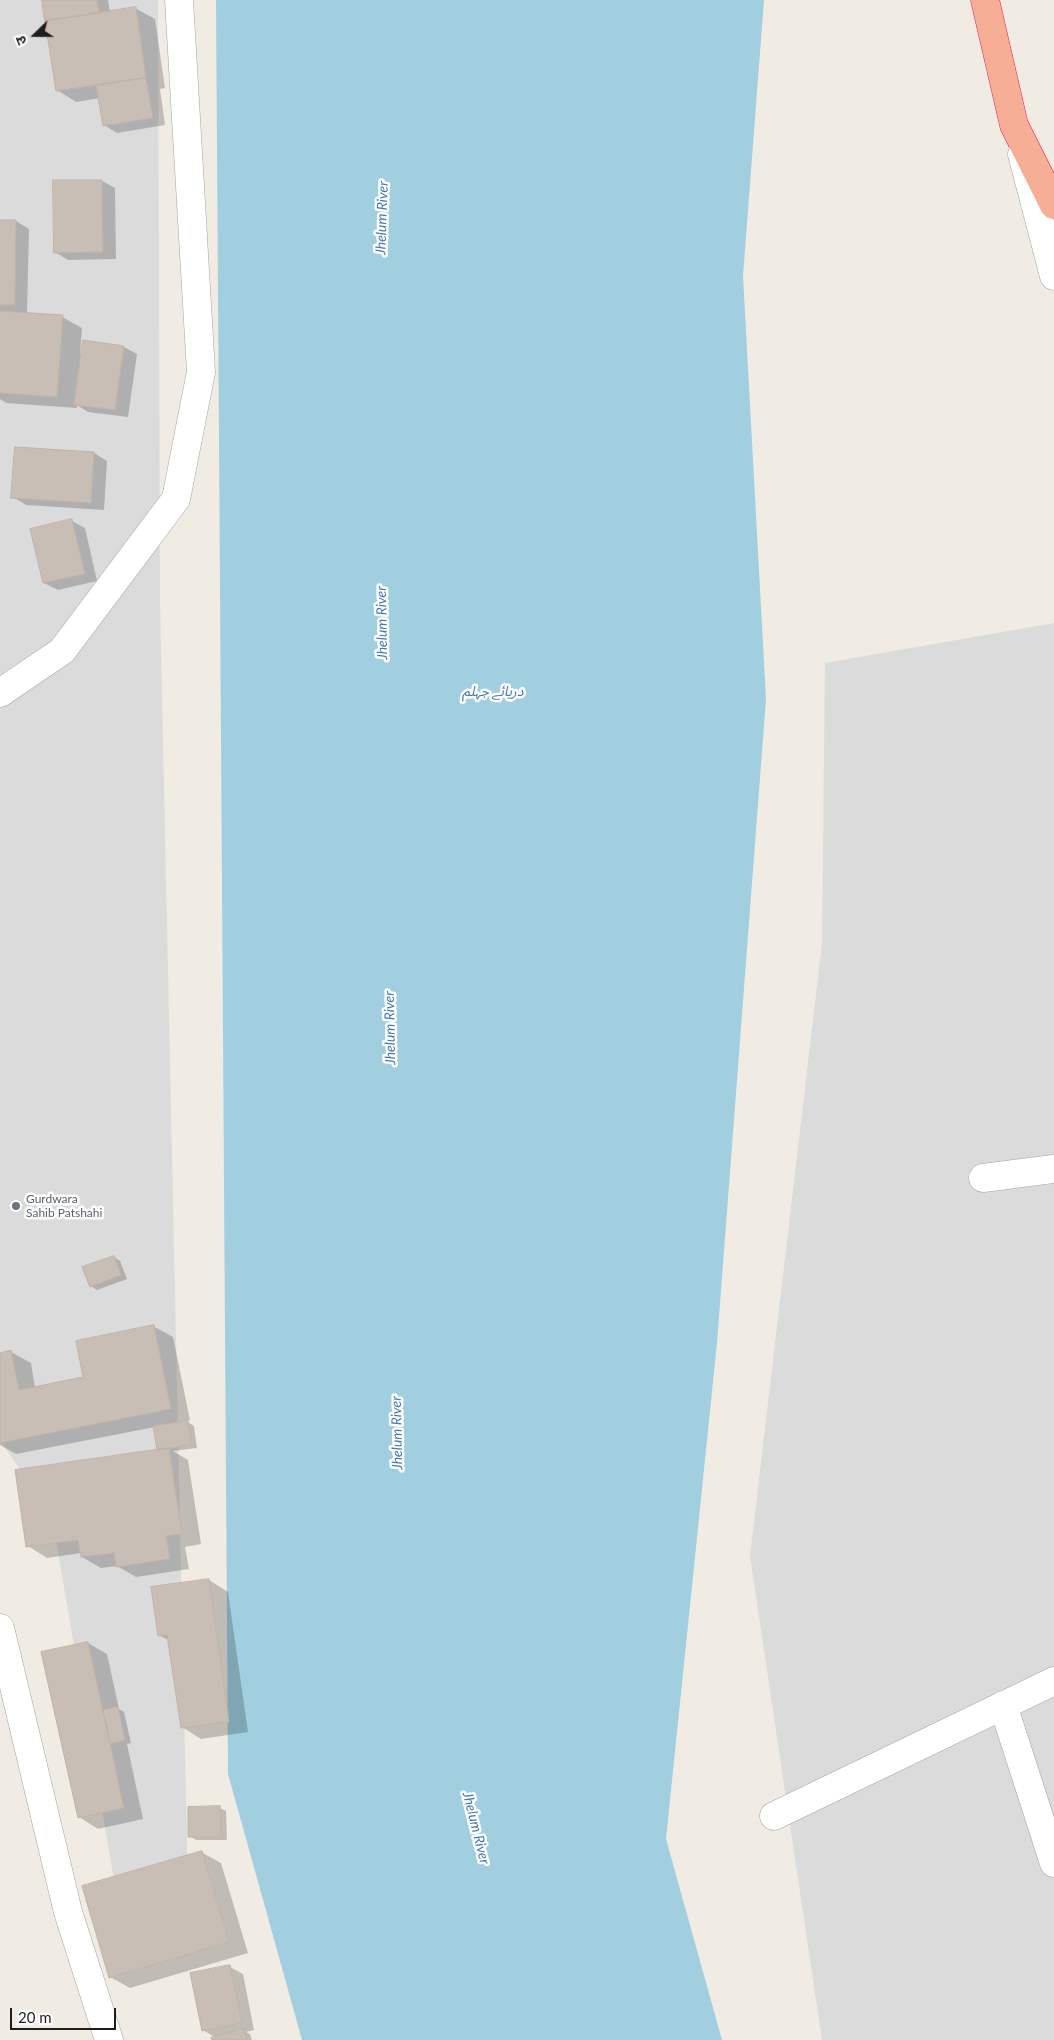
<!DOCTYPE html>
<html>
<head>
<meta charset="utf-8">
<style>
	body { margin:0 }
	#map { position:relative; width:1054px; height:2040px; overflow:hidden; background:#f0ece3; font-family:Lato,"Noto Sans Devanagari",sans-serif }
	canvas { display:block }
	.north { position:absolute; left:10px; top:10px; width:50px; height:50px; -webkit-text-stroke:4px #fff; paint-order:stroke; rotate:248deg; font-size:14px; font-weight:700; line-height:20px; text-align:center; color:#1e1e1e }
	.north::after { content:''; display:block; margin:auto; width:18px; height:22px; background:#1e1e1e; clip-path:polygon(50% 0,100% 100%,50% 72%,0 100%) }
	.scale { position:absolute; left:10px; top:2008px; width:106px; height:22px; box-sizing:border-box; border:2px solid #1e1e1e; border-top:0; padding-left:6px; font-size:15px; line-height:18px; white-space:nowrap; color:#1e1e1e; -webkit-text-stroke:4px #fff; paint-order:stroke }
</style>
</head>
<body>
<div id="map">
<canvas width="1054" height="2040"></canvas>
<div class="north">उ</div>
<div class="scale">20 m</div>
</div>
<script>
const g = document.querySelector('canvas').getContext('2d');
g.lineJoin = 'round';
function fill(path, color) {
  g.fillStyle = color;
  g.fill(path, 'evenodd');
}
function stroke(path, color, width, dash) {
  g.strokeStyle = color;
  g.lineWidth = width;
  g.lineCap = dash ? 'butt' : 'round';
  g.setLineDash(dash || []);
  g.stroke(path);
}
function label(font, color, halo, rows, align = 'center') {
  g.font = font + ' Lato,"Noto Sans Arabic",sans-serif';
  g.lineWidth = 5;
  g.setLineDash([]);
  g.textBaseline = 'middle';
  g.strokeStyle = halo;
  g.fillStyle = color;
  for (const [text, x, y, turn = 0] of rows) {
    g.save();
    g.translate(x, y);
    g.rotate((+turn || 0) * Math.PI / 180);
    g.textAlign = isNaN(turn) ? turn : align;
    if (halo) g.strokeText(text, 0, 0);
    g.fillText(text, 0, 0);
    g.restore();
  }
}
const residential = new Path2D(`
	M0 0H158L160 602 188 1890 116 1892 52 1517 0 1440Z
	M1054 623V2040H822L750 1556 822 943 825 663Z`);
const water = new Path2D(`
	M216 0H764L743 276 766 699 717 1343 666 1839 722 2040H302L228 1774Z`);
const shadow = new Path2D(`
	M43 0H108L110 12 135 8 155 19 165 88 160 89 165 125 117 133 104 125 100 98 76 102 57 90Z
	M102 181 115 188 116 259 68 260 55 252Z
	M0 221H16L29 229 27 314 62 317 82 328 80 354H82L84 341 124 347 137 354 128 417 88 412 77 405V408L6 403 0 399Z
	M94 453 107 461 104 510 26 505 13 497Z
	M72 521 85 528 97 581 58 590 44 583Z
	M114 1257 120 1261 127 1279 97 1290 91 1286Z
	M153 1326 173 1337 190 1420 186 1421 194 1426 197 1448 173 1451 188 1460 201 1544 185 1547 189 1569 136 1577 117 1566 101 1568 82 1557 81 1553 47 1558 28 1546 161 1450 155 1427 16 1454 0 1445V1354L11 1352 31 1363 35 1388 84 1378Z
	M209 1580 228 1592 248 1732 201 1739 182 1727 170 1641 159 1635Z
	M88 1643 107 1654 119 1709 124 1712 131 1743 127 1744 143 1819 98 1829 79 1817Z
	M220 1808 226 1811 227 1840H196L190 1836Z
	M201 1852 221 1863 248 1953 130 1988 110 1977Z
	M230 1967 243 1974 254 2030 246 2032 250 2034 252 2040H213L216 2038 203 2030Z`);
const building = new Path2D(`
	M42 0H97L99 13 45 21Z
	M136 7 146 78 56 91 45 21Z
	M146 78 153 118 103 126 96 85Z
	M53 180H102L103 252 54 253Z
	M0 220H16L15 305H0Z
	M0 311 63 315 57 397 0 393Z
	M83 340 124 346 115 410 74 405Z
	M15 447 94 452 91 503 11 498Z
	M72 519 85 574 43 583 30 529Z
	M114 1256 121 1275 90 1287 82 1267Z
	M154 1325 171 1409 0 1443V1353L11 1350 19 1390 83 1377 76 1341Z
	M188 1421 191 1445 157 1450 153 1426Z
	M169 1448 182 1534 166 1536 170 1559 116 1567 114 1553 81 1557 78 1540 26 1547 15 1470Z
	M209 1579 229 1722 181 1728 167 1635 158 1636 151 1587Z
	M88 1642 124 1808 78 1818 41 1652Z
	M118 1707 125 1740 110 1744 103 1710Z
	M220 1806 221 1837H188V1807Z
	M202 1851 229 1942 109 1978 82 1886Z
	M230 1965 242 2023 202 2031 190 1973Z
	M244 2029 247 2040H212L211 2038Z`);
const minor = new Path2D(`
	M1022 154 1054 276
	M983 1178 1054 1169
	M1003 1705 1054 1863
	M774 1816 1054 1681`);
const tertiary = new Path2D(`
	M0 693 62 651 176 499 201 372 179 0
	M0 1628 68 1912 109 2040`);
const trunk = new Path2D(`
	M985 0 1014 125 1054 205`);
const markers = [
	[16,1206,5,"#6b7280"]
];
const worshipNames = [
	["Gurdwara",26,1199],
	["Sahib Patshahi",26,1213]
];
const waterNames = [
	["Jhelum River",382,218,-88],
	["Jhelum River",382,623,-91],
	["دریائے جہلم",493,691],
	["Jhelum River",390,1028,-91],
	["Jhelum River",397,1433,-91],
	["Jhelum River",476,1828,76]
];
fill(residential, '#dcdbdb');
fill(water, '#a1cfe0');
fill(shadow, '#0003');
fill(building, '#c8beb6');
stroke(building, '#c2b3a5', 1);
stroke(minor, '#a5a5a5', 29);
stroke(tertiary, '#a5a5a5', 29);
stroke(trunk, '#e41955', 29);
stroke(minor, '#fff', 28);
stroke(tertiary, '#fff', 28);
stroke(trunk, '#f6af96', 28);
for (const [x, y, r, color] of markers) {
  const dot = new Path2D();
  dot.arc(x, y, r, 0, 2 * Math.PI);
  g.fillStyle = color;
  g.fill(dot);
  stroke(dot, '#fff', 2);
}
label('12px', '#5b616d', '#fff', worshipNames, 'left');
label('italic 14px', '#4477b3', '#fff', waterNames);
</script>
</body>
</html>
